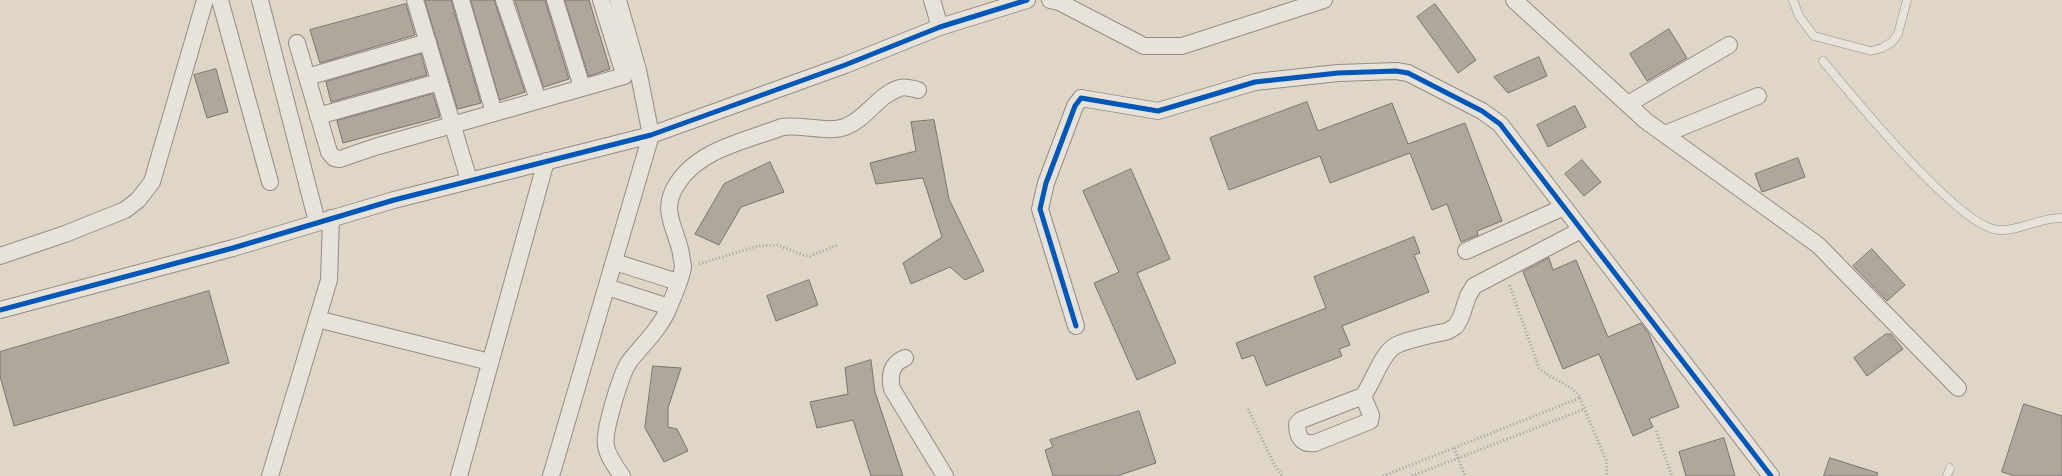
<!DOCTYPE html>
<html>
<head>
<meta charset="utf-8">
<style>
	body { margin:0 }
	canvas { display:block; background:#e0d6c8 }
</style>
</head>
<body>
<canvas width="2062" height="476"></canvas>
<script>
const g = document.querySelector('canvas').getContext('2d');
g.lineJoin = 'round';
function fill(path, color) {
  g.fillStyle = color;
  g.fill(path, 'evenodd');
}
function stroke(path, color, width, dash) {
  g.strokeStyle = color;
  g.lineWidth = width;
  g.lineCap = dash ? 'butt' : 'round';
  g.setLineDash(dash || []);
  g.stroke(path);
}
const building = new Path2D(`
	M425 0H451L481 103 458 109Z
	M471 0H494L525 92 500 100Z
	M515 0H545L569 79 544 87Z
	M565 0H589L610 69 589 76Z
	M406 4 415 35 320 63 310 30Z
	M1435 4 1476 60 1458 73 1417 17Z
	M1669 29 1687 58 1647 81 1630 54Z
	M421 54 427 75 331 102 326 82Z
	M1539 57 1547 76 1508 93 1494 77Z
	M216 69 228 112 207 118 194 75Z
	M433 94 440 117 343 143 337 121Z
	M1307 102 1318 131 1392 103 1408 144 1465 123 1502 221 1477 231 1478 235 1461 242 1447 204 1432 210 1410 153 1330 183 1320 156 1229 190 1210 138Z
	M1575 106 1586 127 1548 147 1537 125Z
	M934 120 949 199 984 271 965 280 950 267 911 284 903 263 942 237 923 178 876 184 870 163 916 151 911 122Z
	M1798 158 1805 177 1762 192 1755 174Z
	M1582 160 1601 182 1584 196 1565 174Z
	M770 162 784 192 741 207 719 245 695 234 724 184Z
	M1131 169 1170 259 1137 273 1176 363 1137 380 1094 283 1119 272 1083 191Z
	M1414 237 1420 253 1414 255 1429 292 1342 326 1350 345 1339 349 1342 356 1266 386 1254 355 1242 359 1236 343 1326 308 1314 277Z
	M1872 249 1905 285 1887 301 1853 266Z
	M1549 258 1553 270 1576 260 1608 337 1641 323 1649 334 1679 407 1649 419 1653 427 1633 436 1599 354 1563 369 1523 272Z
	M809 280 818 305 776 321 767 296Z
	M209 291 229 363 14 426 0 376V352Z
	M1886 334H1891L1903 349 1867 376 1854 358Z
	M871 360 875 392 903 476H871L853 420 817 428 810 402 848 394 845 368Z
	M653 366 681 368 668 408V427L677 429 688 451 664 462 645 428Z
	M2024 404 2062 416V476H2015L2002 472Z
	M1139 411 1156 463 1117 476H1053L1045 450 1053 447 1050 440Z
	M1724 438 1735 476H1686L1679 452Z
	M1830 458 1878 473 1877 476H1824Z`);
const path = new Path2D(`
	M699 264 758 246 778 245 803 255 810 256 838 245
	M1580 398 1606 460 1607 476
	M1248 409 1273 462 1282 476
	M1656 431 1672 476
	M1454 448 1465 476
	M1383 476 1580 398C1571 383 1551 380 1539 368L1509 284
	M1412 476 1585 409`);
const service = new Path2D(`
	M1793 0 1799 16 1814 36 1871 51 1882 48 1892 42 1898 34 1907 0
	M1823 61C1851 95 1959 227 1998 230 2017 232 2041 217 2062 218
	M1947 476 1950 468`);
const minor = new Path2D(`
	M220 0 270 182
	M260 0 317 222
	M415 0 469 180
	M461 0 494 113
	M504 0 538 100
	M555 0 582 87
	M932 0 940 27
	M1050 0 1059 2 1144 46H1182L1324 0
	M1514 0 1646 121 1818 245 1958 388
	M297 43 329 152 334 158 340 159 375 147 624 76V74L601 0
	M307 77 428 42
	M1628 104 1729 45
	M318 116 439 82
	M1665 134 1758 96
	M1466 251 1564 207
	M0 256 65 234 125 210 138 200 152 182 205 0
	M615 262 678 282
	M607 287 669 307
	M0 310 233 248 394 200 651 135 845 65 940 27 1027 0
	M317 319 490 362
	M1076 326 1040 209 1046 183 1075 106 1081 98 1158 111 1255 82 1338 73 1396 71 1408 73 1482 111 1500 124 1771 476
	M905 358C891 363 889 376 892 389L945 476
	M1363 396 1371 415 1370 421 1315 443C1302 445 1297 437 1297 424L1301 420 1363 396C1373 383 1381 354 1395 346 1404 340 1436 334 1448 331L1456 326 1461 317 1468 296 1474 286 1581 230
	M270 476 329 280 331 218
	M459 476 546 161
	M551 476 651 135 638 70 618 0
	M622 476C616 467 608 457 606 446 603 432 621 374 629 362 642 345 661 328 669 307 674 295 681 280 683 267 683 263 681 257 681 253 675 226 660 210 677 184 699 149 746 141 782 127 802 124 830 134 847 126 867 118 879 94 900 88 905 86 913 89 918 90`);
const cycleway = new Path2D(`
	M0 310 233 248 394 200 651 135 845 65 940 27 1027 0
	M1076 326 1040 209 1046 183 1075 106 1081 98 1158 111 1255 82 1338 73 1396 71 1408 73 1482 111 1500 124 1771 476`);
fill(building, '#aea79d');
stroke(building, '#7b746c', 1);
stroke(service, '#948c83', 9);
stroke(minor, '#948c83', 18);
stroke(path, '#a5a09a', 3, [1, 2.5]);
stroke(service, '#e7e2da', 8);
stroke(minor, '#e7e2da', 16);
stroke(cycleway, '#0057b8', 5);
</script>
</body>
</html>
